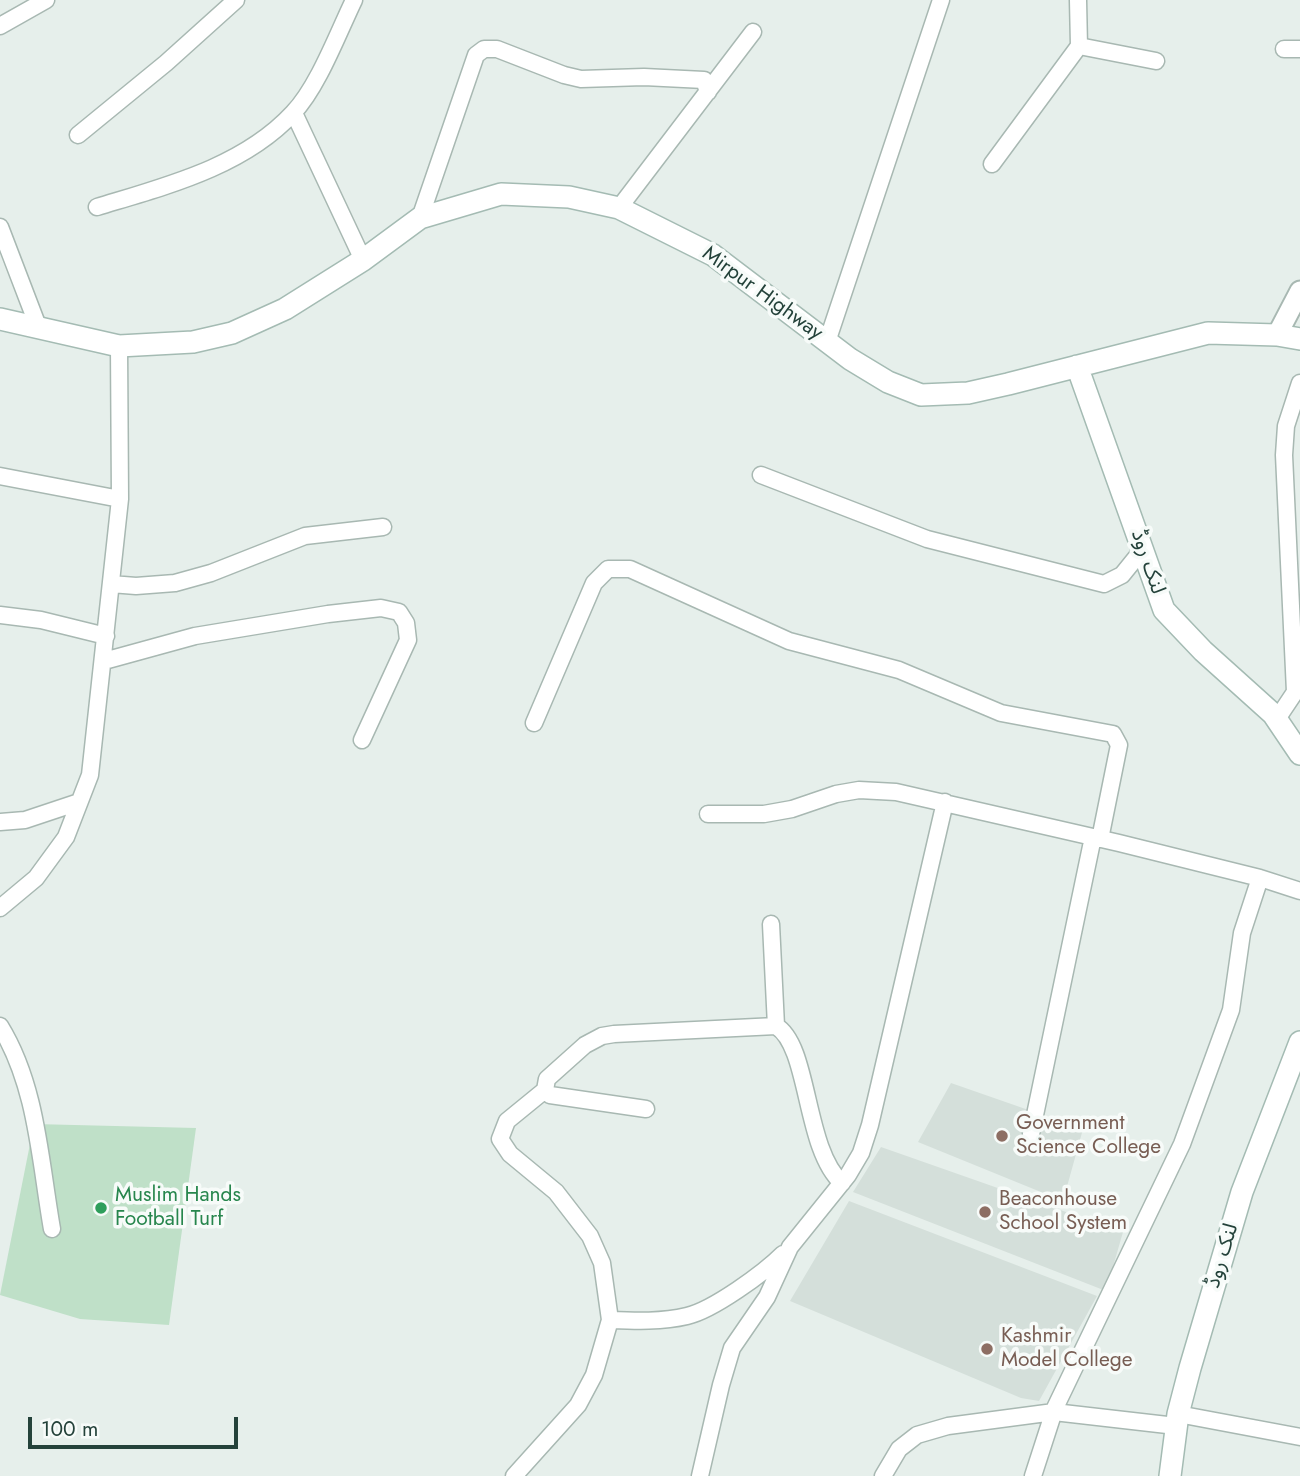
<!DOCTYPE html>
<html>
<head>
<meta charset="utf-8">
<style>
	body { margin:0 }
	#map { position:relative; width:1300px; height:1476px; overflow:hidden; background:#e6efeb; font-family:Jost,sans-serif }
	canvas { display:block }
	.scale { position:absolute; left:28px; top:1417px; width:210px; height:32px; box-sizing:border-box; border:4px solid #24423a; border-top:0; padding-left:9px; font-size:21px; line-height:24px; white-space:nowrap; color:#24423a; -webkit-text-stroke:5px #f7fbf9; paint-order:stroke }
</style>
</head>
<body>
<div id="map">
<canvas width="1300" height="1476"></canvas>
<div class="scale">100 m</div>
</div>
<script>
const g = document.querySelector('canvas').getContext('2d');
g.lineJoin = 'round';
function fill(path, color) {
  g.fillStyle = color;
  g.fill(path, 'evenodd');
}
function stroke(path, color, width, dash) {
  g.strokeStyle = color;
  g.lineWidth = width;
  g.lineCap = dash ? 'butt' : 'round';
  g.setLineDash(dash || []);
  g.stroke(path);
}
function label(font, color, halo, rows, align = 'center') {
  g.font = font + ' Jost,"Noto Sans Arabic",sans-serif';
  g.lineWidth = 7;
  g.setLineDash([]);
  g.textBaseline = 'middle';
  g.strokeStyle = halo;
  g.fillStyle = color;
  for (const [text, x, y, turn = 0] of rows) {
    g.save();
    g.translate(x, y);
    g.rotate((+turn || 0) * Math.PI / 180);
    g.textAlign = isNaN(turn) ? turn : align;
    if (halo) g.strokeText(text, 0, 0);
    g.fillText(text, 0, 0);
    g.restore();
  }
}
const built = new Path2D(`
	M951 1083 1083 1129 1063 1201 918 1142Z
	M881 1147 1123 1232 1106 1291 853 1192Z
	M849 1201 1097 1296 1039 1401 1021 1398 790 1301Z`);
const green = new Path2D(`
	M34 1124 196 1128 169 1325 80 1319 0 1295Z`);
const minor = new Path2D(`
	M1078 0 1079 46
	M0 26 46 0
	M1284 49H1300
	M294 113 363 260
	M78 135 166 63 236 0
	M992 164 1079 46 1156 61
	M97 207C166 186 243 167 293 113 318 87 338 33 354 0
	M619 208 753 32
	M420 218 476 55 484 49H497L564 75 581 79 644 77 704 80 708 92
	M0 227 39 329
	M827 342 941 0
	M761 475 927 539 1104 584 1122 575 1143 549
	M0 476 120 499
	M111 584 136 586 175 583 211 573 305 536 383 527
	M0 615 41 620 106 636
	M104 661 195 636 328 614 381 608 399 612 406 623 408 640 362 740
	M1273 714 1281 713 1295 692 1284 455 1286 426 1300 383
	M534 723 594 583 608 569H630L789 641 899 670 1001 713 1113 734 1119 745 1100 839
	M708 814H764L792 809 836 794 859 790 896 792 1119 843 1260 878 1300 891
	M0 822 25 820 79 802
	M0 908 36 878 66 837 90 775 120 499 119 346
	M771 924 776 1026
	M0 1026C37 1086 40 1161 52 1229
	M545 1090 550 1095 646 1109
	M1031 1134 1093 837
	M610 1320C636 1321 662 1322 687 1316 713 1310 764 1273 783 1254
	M1178 1414 1300 1437
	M514 1476 578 1405 594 1375 610 1320 602 1263 590 1236 556 1192 510 1154 500 1139 507 1121 545 1090 547 1079 585 1045 602 1036 614 1034 776 1026C810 1046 804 1149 842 1183
	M700 1476 721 1385 732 1348 767 1297 790 1247 848 1175 861 1153 870 1125 945 802
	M883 1476 899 1449 917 1435 948 1426 1054 1412 1176 1426
	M1033 1476 1055 1408 1182 1144 1231 1010 1242 933 1260 878`);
const tertiary = new Path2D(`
	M1277 335 1300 291`);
const secondary = new Path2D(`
	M0 319 119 346 193 342 232 333 285 309 363 260 420 218 501 194 569 197 619 208 713 255 850 359 888 382 921 395 968 393 1008 384 1208 333 1277 335 1300 339
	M1077 366 1164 610 1203 651 1273 714 1300 754
	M1170 1476 1178 1414 1190 1368 1242 1192 1300 1042`);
const markers = [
	[1002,1136,7,"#8d6e63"],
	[101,1208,7,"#2e9e5b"],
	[985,1212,7,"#8d6e63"],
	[987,1349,7,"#8d6e63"]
];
const streetNames = [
	["Mirpur Highway",762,294,36],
	["لنک روڈ",1147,562,71],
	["لنک روڈ",1223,1256,-73]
];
const educationNames = [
	["Government",1016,1124],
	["Science College",1016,1148],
	["Beaconhouse",999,1200],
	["School System",999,1224],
	["Kashmir",1001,1337],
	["Model College",1001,1361]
];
const leisureNames = [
	["Muslim Hands",115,1196],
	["Football Turf",115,1220]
];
fill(built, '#d4dfda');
fill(green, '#bfe0c8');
stroke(minor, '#a8b8b2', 19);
stroke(tertiary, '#a8b8b2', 23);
stroke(secondary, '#a4bbb3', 24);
stroke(minor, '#fff', 16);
stroke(tertiary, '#fff', 19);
stroke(secondary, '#fff', 21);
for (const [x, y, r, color] of markers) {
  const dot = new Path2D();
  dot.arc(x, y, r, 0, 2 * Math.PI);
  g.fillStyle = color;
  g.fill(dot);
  stroke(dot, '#f7fbf9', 2.5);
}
label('21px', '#24423a', '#f7fbf9', streetNames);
label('21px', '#785e54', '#f7fbf9', educationNames, 'left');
label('21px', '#27864d', '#f7fbf9', leisureNames, 'left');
</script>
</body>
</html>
